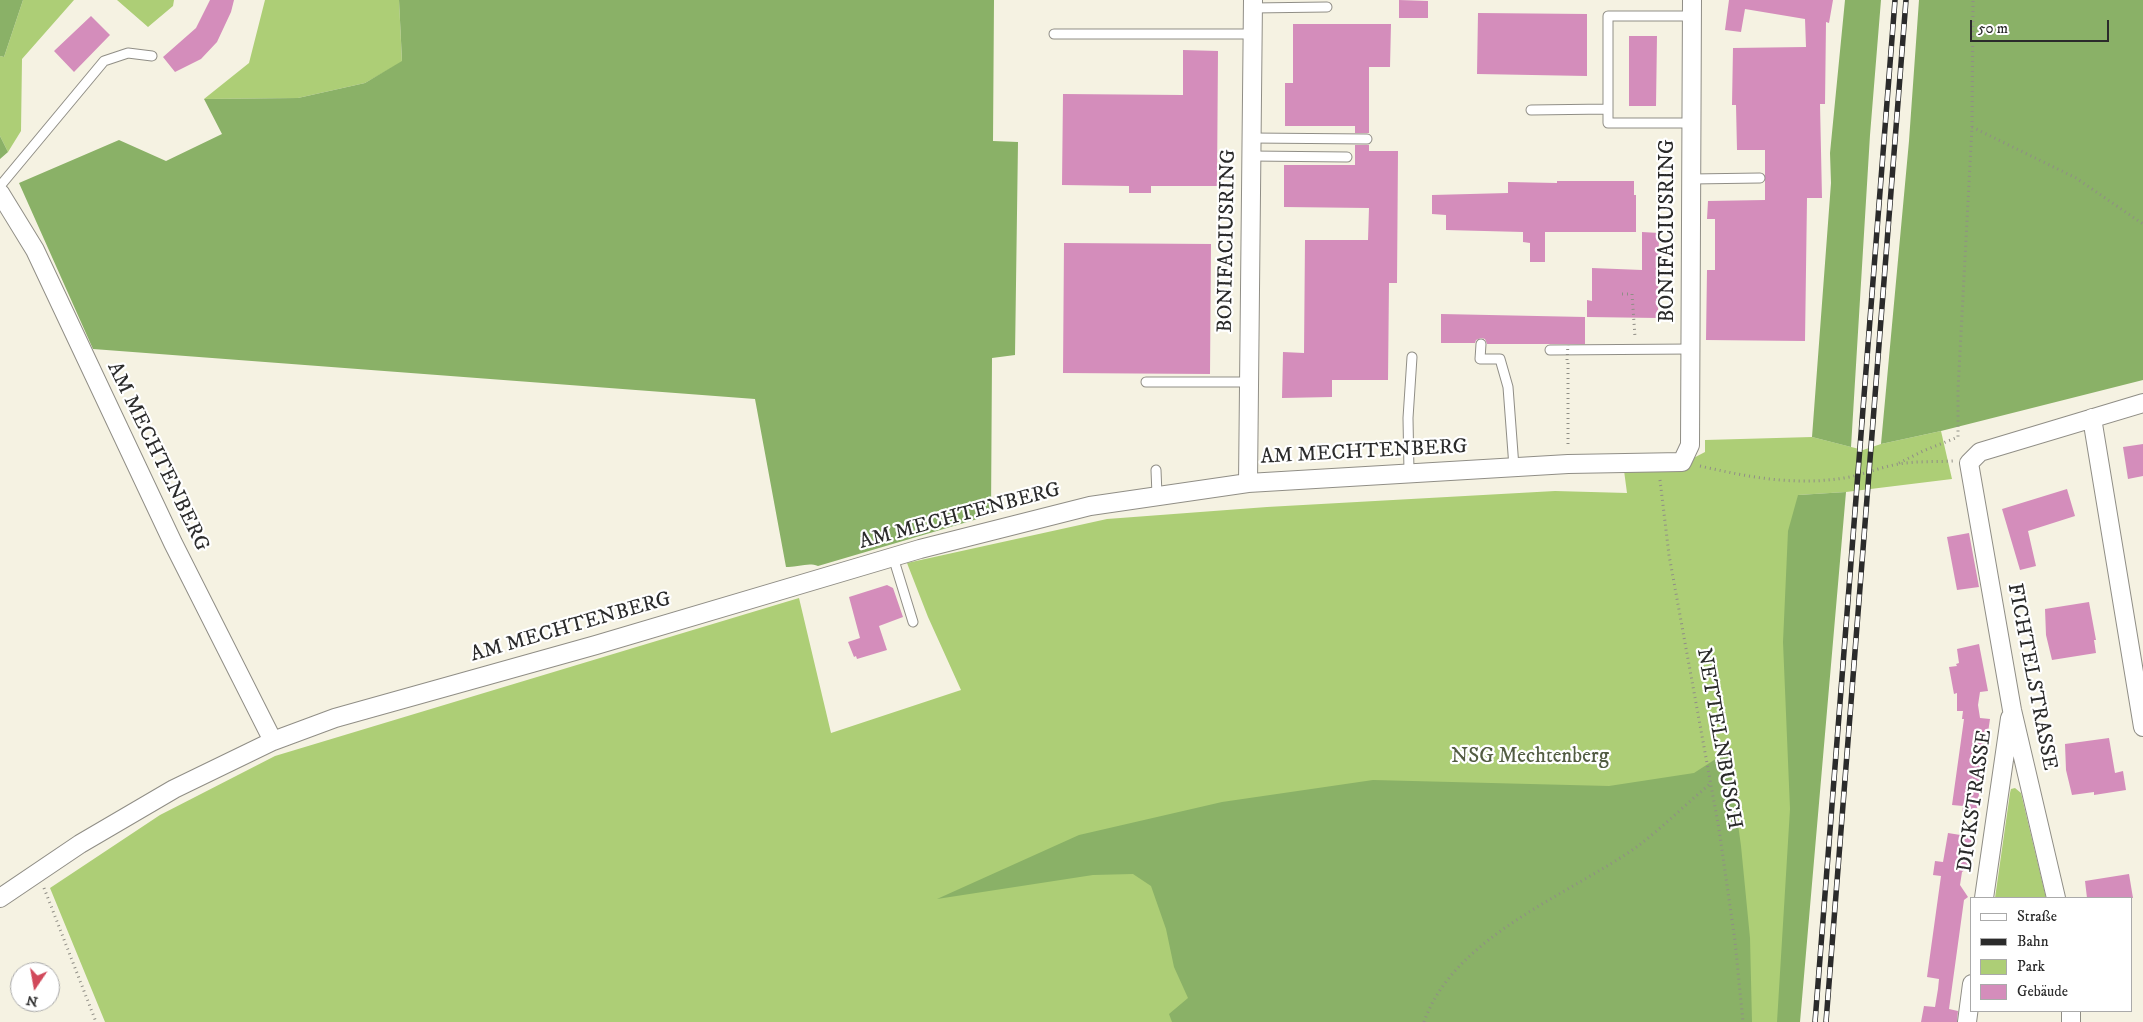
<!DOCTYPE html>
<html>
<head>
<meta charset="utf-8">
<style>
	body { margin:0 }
	#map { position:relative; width:2143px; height:1022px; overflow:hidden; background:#f5f2e2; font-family:"IM FELL DW Pica",serif }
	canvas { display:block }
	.legend { position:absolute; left:1970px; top:897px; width:162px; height:115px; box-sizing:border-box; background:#fff; border:1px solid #aaa; margin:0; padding:6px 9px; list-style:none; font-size:15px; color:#2b2b2b }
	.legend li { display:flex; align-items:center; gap:10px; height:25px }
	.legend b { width:25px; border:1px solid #aaa }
	.north { position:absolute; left:10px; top:962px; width:50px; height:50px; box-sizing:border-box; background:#fff; border:1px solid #aaa; border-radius:50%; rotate:192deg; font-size:14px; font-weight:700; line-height:20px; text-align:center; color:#2b2b2b }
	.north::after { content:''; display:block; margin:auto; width:18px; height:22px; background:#d1495b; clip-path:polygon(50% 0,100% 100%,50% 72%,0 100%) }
	.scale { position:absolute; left:1970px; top:20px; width:139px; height:22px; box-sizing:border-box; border:2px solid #2b2b2b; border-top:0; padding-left:6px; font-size:15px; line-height:18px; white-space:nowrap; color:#2b2b2b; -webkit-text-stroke:4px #fff; paint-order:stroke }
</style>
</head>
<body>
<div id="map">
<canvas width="2143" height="1022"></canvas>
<ul class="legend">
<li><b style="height:6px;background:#fff"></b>Straße</li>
<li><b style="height:6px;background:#2b2b2b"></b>Bahn</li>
<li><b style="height:14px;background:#adce76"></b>Park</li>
<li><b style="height:14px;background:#d48dbb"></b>Gebäude</li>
</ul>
<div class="north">N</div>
<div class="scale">50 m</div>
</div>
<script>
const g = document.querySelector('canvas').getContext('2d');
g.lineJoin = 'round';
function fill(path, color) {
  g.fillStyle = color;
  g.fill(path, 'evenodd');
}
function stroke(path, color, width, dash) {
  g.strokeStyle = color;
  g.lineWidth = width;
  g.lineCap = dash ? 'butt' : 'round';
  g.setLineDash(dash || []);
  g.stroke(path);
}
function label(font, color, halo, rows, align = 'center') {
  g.font = font + ' "IM FELL DW Pica",serif';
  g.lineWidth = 4.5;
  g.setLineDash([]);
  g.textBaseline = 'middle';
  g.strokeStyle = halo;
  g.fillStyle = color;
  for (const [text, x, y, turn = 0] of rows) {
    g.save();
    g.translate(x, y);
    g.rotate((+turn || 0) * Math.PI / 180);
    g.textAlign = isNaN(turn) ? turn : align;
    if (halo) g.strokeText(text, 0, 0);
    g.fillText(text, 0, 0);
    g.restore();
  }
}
const green = new Path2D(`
	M23 0H74L22 59 21 131 8 152 0 136V56L4 57Z
	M117 0H174L173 6 148 27Z
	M265 0H399L402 62 365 83 298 98 204 99 249 63Z
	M1941 431 1952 479 1846 492 1798 495 1787 1022H105L50 888 160 815 275 756 799 598 831 733 961 690 928 617 907 563 1107 519 1267 507 1555 491 1627 493 1623 463H1684L1705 452V440L1812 437 1863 450 1881 444Z
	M2015 788 2021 793 2046 898H1995L2010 793 2011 789Z`);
const forest = new Path2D(`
	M0 0H23L4 57 0 56Z
	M399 0H994L993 141 1018 142 1015 355 992 358 991 515 818 566C807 562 797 568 786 567L755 399 93 349 19 183 119 140 166 161 222 134 204 99 298 98 365 83 402 61Z
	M1845 0H1881L1870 135 1851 447 1812 437 1831 183 1830 153Z
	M1919 0H2143V380L1941 431 1881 444 1909 141Z
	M0 136 8 152 0 159Z
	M1846 492 1800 1022H1777L1790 809 1783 642 1788 531 1798 495Z
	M1728 751 1741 846 1750 938 1752 1022H1172L1169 1014 1188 998 1174 967 1166 929 1151 886 1133 874 1093 875 937 899 1079 835 1222 802 1373 780 1609 786 1694 773Z`);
const building = new Path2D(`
	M210 0H234L231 12 217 42 201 59 175 72 163 57 196 28Z
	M1399 0 1428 1V18H1399Z
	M1729 0H1833L1829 23 1826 22 1825 104H1820L1822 198H1807L1805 341 1706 340 1707 270H1715V219H1707L1708 201 1765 200V150H1737L1736 105H1732L1733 48 1806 47 1805 19 1745 9 1741 32 1725 30Z
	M1478 13 1587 14V76L1477 74Z
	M91 16 110 35 74 72 54 51Z
	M1293 24H1391L1390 67H1369V133H1355V126H1285V83H1293Z
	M1629 36H1657L1656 106H1629Z
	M1183 50 1218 51 1217 186H1151V193H1129V186L1062 185 1063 94 1183 95Z
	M1355 145H1369V151H1398L1397 283H1389L1388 380H1332V397L1282 398 1283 352 1304 353 1305 240H1368L1369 208 1284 207V165H1355Z
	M1557 181H1634V195H1636V232H1545V262H1530V243L1523 242V232L1446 230V215L1432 214V195L1508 193V182L1557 183Z
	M1642 232 1659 233 1658 318 1587 317V300L1592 301V268L1642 270Z
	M1064 243 1211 244 1210 374 1063 373Z
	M1441 314 1585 317V344H1487L1485 339 1481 338 1476 340 1475 343H1441Z
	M2143 444V476L2128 479 2123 447Z
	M2067 489 2075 516 2028 531 2036 566 2020 570 2002 509Z
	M1969 533 1979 587 1957 590 1947 537Z
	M887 585 893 588 903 617 879 626 887 650 857 659 856 656 854 657 848 642 860 638 849 597Z
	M2089 602 2096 640H2094L2096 653 2052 660 2046 635 2045 609Z
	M1979 644 1988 691 1980 692 1978 705 1980 718 1990 719 1977 808 1962 816 1963 806 1952 805 1964 719H1962L1963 711H1957V693L1954 694 1949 667 1957 666 1956 664 1959 663 1957 649Z
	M2109 738 2115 773 2123 771 2126 790 2094 795V792L2072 795 2066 770 2065 744Z
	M1948 833 1973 837 1970 860 1973 864 1962 872 1960 885 1968 897 1964 900 1949 1009 1958 1011 1957 1022H1921L1924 1006 1935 1007 1938 989 1939 979 1927 977 1941 876 1933 875 1935 861 1943 862Z
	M2129 874 2133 898H2087L2085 881Z`);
const path = new Path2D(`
	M1972 127 2076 178 2143 224
	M1622 294H1632L1635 337
	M1568 363V447
	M1899 463 1923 451 1958 437V390L1972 127 1973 0
	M1700 466C1748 477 1794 486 1844 478 1863 475 1880 467 1899 464 1916 461 1935 462 1953 461
	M1660 480 1669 555 1719 829 1735 941 1743 1022
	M44 888 96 1022
	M1424 1022C1454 936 1569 895 1638 846 1663 827 1686 804 1710 784`);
const lane = new Path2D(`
	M1253 8 1327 7
	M1054 34H1253
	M1531 110 1608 109
	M1692 123H1608V16H1692
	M1252 138 1367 139
	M1252 156 1347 157
	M1692 179 1760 178
	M0 186 104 61 128 53 152 56
	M1481 344 1480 359H1500L1508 387 1514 467
	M1550 350 1691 349
	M1146 382H1250
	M1156 470 1157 495
	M1409 472 1408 418 1412 357
	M893 557 913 622`);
const street = new Path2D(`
	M0 193 35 250 173 543 273 741
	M2092 418 2143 727
	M1248 483 1253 0
	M0 898 80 844 174 789 273 741 335 718 596 645 920 549 1090 506 1248 483 1568 464 1682 462 1690 445 1692 0
	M1984 898 2010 718
	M2056 898 2012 710 1969 463 1980 452 2143 403
	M2071 1011V1022
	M1967 1022 1972 984`);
const rail = new Path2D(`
	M1815 1022 1895 0
	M1826 1022 1906 0`);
const pathBridge = new Path2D(`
	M1567 360 1568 345`);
const streetNames = [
	["BONIFACIUSRING",1669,231,-90],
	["BONIFACIUSRING",1228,241,-89],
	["AM MECHTENBERG",1364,453,-3],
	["AM MECHTENBERG",157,457,64],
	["AM MECHTENBERG",960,517,-15],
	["AM MECHTENBERG",571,628,-16],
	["FICHTELSTRASSE",2031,677,79],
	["NETTELNBUSCH",1718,739,80],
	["DICKSTRASSE",1976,801,-82]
];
const parkNames = [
	["NSG Mechtenberg",1530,758]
];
fill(green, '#adce76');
fill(forest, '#8ab167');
fill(building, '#d48dbb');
stroke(lane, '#908e86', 11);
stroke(street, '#908e86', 20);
stroke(path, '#908e86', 3, [1, 4]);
stroke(lane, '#fff', 9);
stroke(street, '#fff', 18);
stroke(rail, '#2b2b2b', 5.5);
stroke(rail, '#fff', 4, [11]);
stroke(pathBridge, '#908e86', 3, [1, 4]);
label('21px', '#2b2b2b', '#fff', streetNames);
label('21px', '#525c42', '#fff', parkNames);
</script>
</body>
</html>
